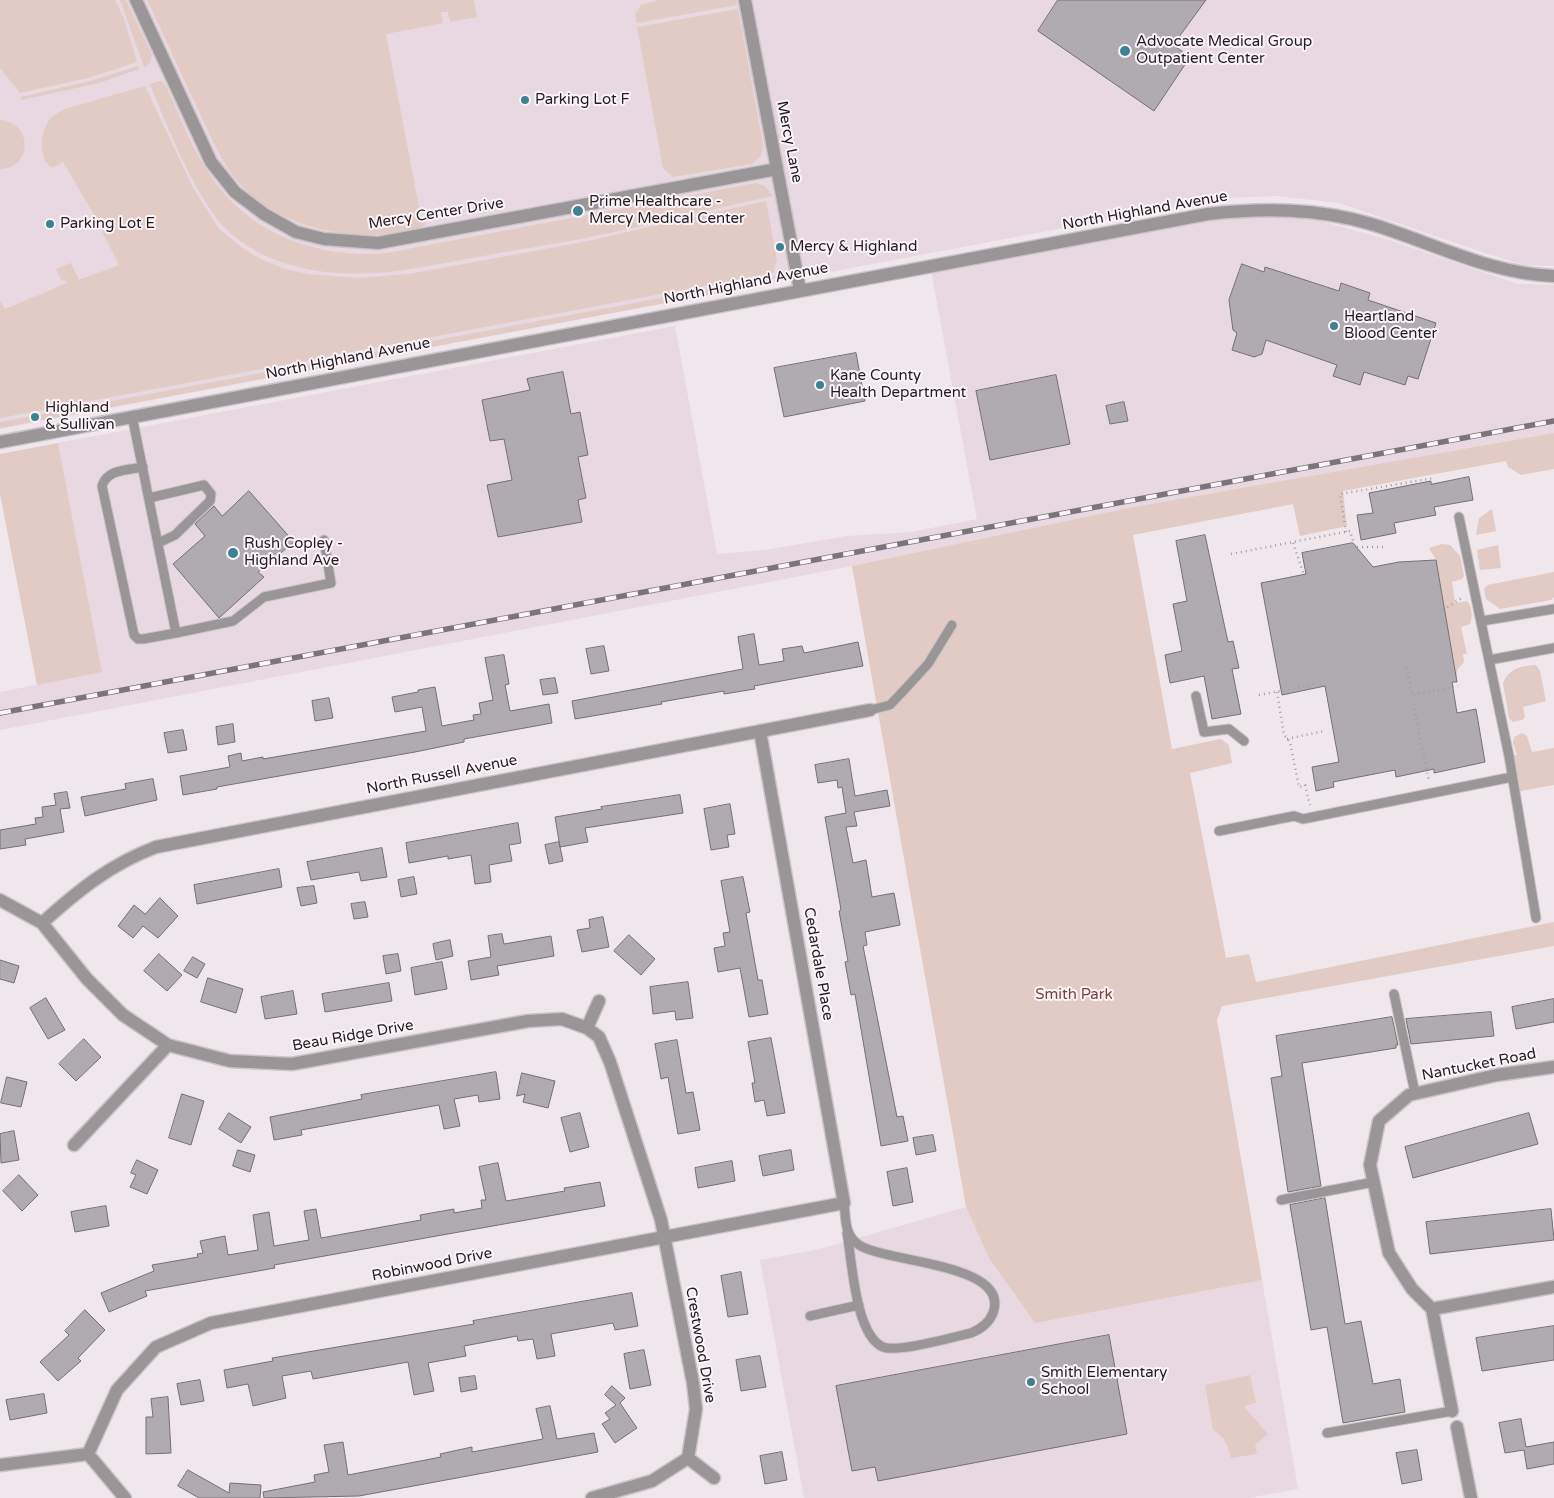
<!DOCTYPE html>
<html>
<head>
<meta charset="utf-8">
<style>
	body { margin:0 }
	canvas { display:block; background:#efe7ec }
</style>
</head>
<body>
<canvas width="1554" height="1498"></canvas>
<script>
const g = document.querySelector('canvas').getContext('2d');
g.lineJoin = 'round';
function fill(path, color) {
  g.fillStyle = color;
  g.fill(path, 'evenodd');
}
function stroke(path, color, width, dash) {
  g.strokeStyle = color;
  g.lineWidth = width;
  g.lineCap = dash ? 'butt' : 'round';
  g.setLineDash(dash || []);
  g.stroke(path);
}
function label(font, color, halo, rows, align = 'center') {
  g.font = font + ' "Varela Round",sans-serif';
  g.lineWidth = 4;
  g.setLineDash([]);
  g.textBaseline = 'middle';
  g.strokeStyle = halo;
  g.fillStyle = color;
  for (const [text, x, y, turn = 0] of rows) {
    g.save();
    g.translate(x, y);
    g.rotate((+turn || 0) * Math.PI / 180);
    g.textAlign = isNaN(turn) ? turn : align;
    if (halo) g.strokeText(text, 0, 0);
    g.fillText(text, 0, 0);
    g.restore();
  }
}
const built = new Path2D(`
	M0 0H1554V266L1524 265 1488 254 1339 203 1277 196 1222 198 0 429Z
	M1257 215 1317 220 1389 240 1518 284 1554 285V433L1128 508 852 566 0 730V692L102 672 58 443 675 326 717 554 765 550 847 536 911 532 977 519 931 271 1212 219Z
	M966 1207 989 1258 1035 1323 1262 1280 1298 1489 1248 1498H804L760 1260 820 1249Z`);
const green = new Path2D(`
	M0 0H115L124 19 137 62 88 78 20 93 0 68Z
	M120 0H126L152 55 150 63 144 67Z
	M147 0H474L477 17 450 22 448 12H441L443 23 386 34 421 218 427 219 425 225C411 235 371 236 354 234 310 231 262 213 234 177 218 155 208 131 197 107 180 71 164 35 147 0Z
	M658 0H736L737 5 637 23 635 14 641 5Z
	M738 9 763 144 761 156 752 164 673 177 663 168 637 27Z
	M138 66 139 69 99 83 21 100V97L90 81Z
	M160 81 165 84C180 116 192 151 213 179 252 236 321 259 387 253L756 183 765 186 773 196C711 209 648 225 586 238 550 245 514 250 478 257 431 265 384 277 336 273 295 269 256 258 226 229 198 201 167 127 152 89L150 84Z
	M145 86 193 188 219 229 245 250 261 259 285 269 308 274 358 278 409 274 583 242 766 201 777 260 773 273 0 418V300L5 309 65 284 67 281 61 280 56 269 71 263 79 280 119 265 92 211 63 162 52 168C38 158 40 132 50 119 55 114 61 111 68 108Z
	M0 120C33 122 33 169 0 169Z
	M778 276 766 284 0 428V422Z
	M1554 433V469L1521 475 1508 467 1506 461 1343 491 1347 526 1300 536 1293 504 1133 535 1172 749 1221 739 1229 745 1232 763 1190 773 1226 958 1249 954 1256 982 1554 922V946L1222 1006 1217 1020 1262 1280 1035 1323 989 1258 966 1207 852 566 1128 508Z
	M58 443 102 672 37 685 0 494V454Z
	M1492 509 1496 531 1476 535 1479 518Z
	M1442 544 1450 545 1460 556 1464 576 1462 579 1452 582 1455 603 1467 601C1472 606 1473 618 1470 624L1461 627 1467 654H1463L1464 662 1457 670V682L1436 560 1429 548Z
	M1498 545 1501 568 1480 570 1477 550Z
	M1554 572V597L1551 600 1500 609 1486 599 1484 589 1487 585Z
	M1536 665 1540 671 1546 701 1523 707 1525 717 1522 720 1513 722 1509 718 1503 683C1510 668 1520 666 1536 665Z
	M1522 733 1527 736 1532 752 1554 748V785L1515 792 1509 756 1517 755 1513 743 1514 737Z
	M1250 1375 1256 1403 1245 1406V1408L1268 1434 1255 1445 1257 1454 1231 1458C1228 1445 1225 1437 1213 1430L1205 1385Z`);
const building = new Path2D(`
	M1058 0H1206L1173 45 1190 57 1154 111 1038 31Z
	M1242 264 1264 272 1265 267 1339 291 1341 283 1370 293 1368 300 1436 323 1418 379 1408 376 1405 385 1364 372 1360 385 1333 376 1337 365 1266 340 1262 354 1254 357 1232 350 1237 333 1233 330 1229 300Z
	M856 353 865 401 784 417 774 368Z
	M563 372 571 414 580 412 588 455 578 457 586 498 578 500 582 522 498 537 487 485 512 480 504 439 490 441 482 400 530 390 527 379Z
	M1056 375 1070 444 990 460 976 391Z
	M1124 402 1128 421 1110 424 1106 406Z
	M1469 477 1473 500 1434 507 1436 515 1394 523 1396 533 1361 540 1357 515 1373 513 1369 493 1431 481V484Z
	M249 491 294 542 258 572 264 577 219 618 173 564 205 536 195 524 214 506 222 516Z
	M1205 535 1228 642 1233 641 1239 668 1232 669 1241 714 1212 719 1204 676 1170 683 1165 655 1182 651 1173 604 1187 601 1176 541Z
	M1353 543 1373 567 1399 562 1436 560 1457 682H1452L1457 713 1476 709 1485 762 1434 773V769L1396 777 1395 770 1333 782 1334 787 1316 791 1312 767 1339 762 1325 686 1282 695 1261 583 1306 574 1302 553Z
	M754 634 759 665 784 661 782 649 802 646 804 653 858 642 863 666 754 686 755 689 724 694V691L661 702 662 704 575 719 572 701 743 669 738 637Z
	M604 646 609 671 591 674 586 649Z
	M504 655 509 684 505 685 510 711 549 704 552 723 464 739V742L415 752 217 787V789L183 795 180 776 230 767 228 756 241 753 242 761 263 757V759L426 731 422 707 395 712 392 697 418 692V690L435 687 442 726 474 720 473 715 481 714 479 703 493 700 485 658Z
	M555 678 558 693 543 695 540 680Z
	M329 698 333 718 315 721 312 701Z
	M233 724 235 742 218 745 216 727Z
	M183 730 187 750 168 753 164 733Z
	M849 759 855 796 887 790 890 806 854 812 857 826 846 827 853 863 866 860 872 897 894 893 900 925 865 932 867 945 863 946 897 1117 903 1116 908 1141 881 1146 855 994 851 995 845 962 848 961 839 911 841 910 825 817 846 813 842 787 838 788 837 780 818 783 815 765Z
	M153 779 157 800 85 816 81 797 126 789 125 784Z
	M67 792 70 808 60 809 64 832 25 839 26 845 0 849V830L36 824 35 818 43 817 42 807 56 805 54 794Z
	M680 795 683 813 585 828 588 842 560 847 555 817 602 809 601 807Z
	M730 804 735 834 727 835 729 847 711 850 704 809Z
	M518 823 521 843 509 845 512 861 489 865 491 882 475 884 471 855 448 859V856L409 863 406 843Z
	M559 842 563 861 549 864 545 845Z
	M382 848 387 877 361 881 359 872 311 880 307 862Z
	M279 869 282 887 197 904 194 885Z
	M414 877 417 894 401 897 398 880Z
	M743 877 750 912 746 913 758 980H762L768 1014 749 1017 740 968 718 972 714 948 725 946 723 933 730 932 721 881Z
	M314 886 317 903 301 906 297 888Z
	M160 898 178 916 158 938 143 926 133 938 118 926 134 905 145 914Z
	M365 902 368 917 354 919 351 904Z
	M603 917 609 947 582 952 577 930 590 928 589 920Z
	M502 934 504 944 551 936 554 956 497 966 499 975 471 980 468 961 491 957 488 936Z
	M629 935 655 959 641 975 614 951Z
	M450 940 453 956 436 960 433 944Z
	M159 954 182 975 167 991 144 971Z
	M398 954 401 971 386 974 383 956Z
	M193 957 205 964 197 978 184 971Z
	M0 960 19 966 14 983 0 979Z
	M442 962 447 989 415 995 411 968Z
	M208 978 243 989 236 1013 201 1002Z
	M688 982 693 1018 676 1020 675 1011 653 1014 650 987Z
	M389 983 392 1001 325 1012 322 994Z
	M293 991 297 1014 265 1019 261 997Z
	M46 998 65 1030 48 1039 30 1008Z
	M1554 999V1022L1516 1029 1512 1007Z
	M1491 1012 1494 1036 1411 1044 1406 1019Z
	M1392 1017 1398 1045H1396V1048L1302 1063 1321 1186 1288 1192 1271 1078 1282 1076 1276 1036Z
	M771 1038 785 1113 767 1116 764 1100 755 1102 752 1083H755L748 1042Z
	M84 1039 101 1057 76 1081 59 1064Z
	M677 1040 686 1093 693 1092 700 1130 678 1134 668 1077 661 1079 655 1044Z
	M496 1072 500 1099 479 1102 478 1095 454 1099 460 1126 444 1129 439 1105 301 1130 302 1135 274 1140 270 1117 362 1099 361 1095Z
	M522 1073 555 1081 548 1108 523 1102 525 1094 517 1096Z
	M7 1077 27 1082 21 1107 1 1103Z
	M182 1094 204 1101 191 1145 169 1138Z
	M229 1113 251 1127 241 1143 219 1129Z
	M580 1113 589 1147 570 1152 561 1118Z
	M1529 1113 1538 1144 1413 1178 1405 1147Z
	M14 1131 19 1160 1 1163 0 1134Z
	M933 1135 936 1151 916 1155 913 1138Z
	M238 1150 255 1155 250 1172 233 1166Z
	M791 1150 794 1170 763 1176 759 1156Z
	M137 1160 158 1170 147 1194 130 1187 136 1175 131 1173Z
	M732 1161 735 1181 698 1188 695 1168Z
	M498 1163 506 1201 565 1191 564 1188 600 1182 605 1206 274 1265 275 1268 145 1291 147 1296 109 1312 101 1293 154 1271 152 1265 198 1257 197 1254 203 1253 200 1241 225 1236 228 1255 258 1250 253 1215 269 1212 274 1246 309 1240 304 1211 316 1209 321 1238 421 1220 420 1215 454 1209V1213L482 1208 481 1200H486L479 1167Z
	M907 1168 913 1202 893 1206 887 1172Z
	M19 1175 38 1195 22 1211 3 1191Z
	M1325 1198 1345 1324 1361 1321 1373 1384 1400 1379 1405 1412 1343 1423 1327 1327 1311 1330 1290 1205Z
	M106 1206 109 1226 75 1232 71 1212Z
	M1551 1209 1554 1240 1430 1254 1426 1222Z
	M741 1272 748 1314 728 1317 721 1276Z
	M632 1293 638 1326 615 1330 613 1323 551 1334 555 1356 537 1359 533 1339 518 1341 517 1336 464 1346 466 1356 428 1363 434 1391 414 1395 408 1362 313 1379 311 1371 282 1376 286 1398 253 1406 248 1384 227 1388 224 1370 273 1361 272 1358 474 1324 473 1321Z
	M85 1310 105 1330 78 1358 81 1361 58 1381 40 1362 69 1335 65 1331Z
	M1554 1326V1360L1482 1371 1476 1338Z
	M1109 1335 1127 1434 878 1481 875 1467 852 1471 836 1386Z
	M644 1350 651 1385 630 1389 624 1354Z
	M760 1356 766 1387 741 1391 736 1360Z
	M475 1376 477 1389 461 1392 459 1378Z
	M200 1380 204 1401 181 1405 177 1384Z
	M612 1386 625 1398 620 1403 637 1428 615 1443 602 1424 610 1419 605 1413 616 1405 605 1395Z
	M44 1394 47 1413 10 1420 6 1400Z
	M168 1397 171 1453 146 1454V1417H153L151 1399Z
	M550 1406 557 1439 594 1433 598 1452 359 1496 264 1498 263 1492 315 1482 314 1475 329 1472 324 1445 343 1442 348 1475 441 1457 440 1454 449 1452 472 1447V1452L543 1439 536 1409Z
	M1521 1419 1526 1447 1554 1442V1464L1527 1469 1524 1450 1505 1453 1499 1423Z
	M1417 1450 1422 1480 1402 1484 1396 1453Z
	M782 1452 787 1480 765 1484 760 1456Z
	M188 1470 229 1493 230 1483 261 1485 260 1498H199L178 1486Z`);
const path = new Path2D(`
	M1346 532 1340 494 1434 478
	M1293 543 1304 575
	M1231 554 1350 531 1355 547H1387
	M1443 610 1463 597
	M1407 667 1412 695 1458 686
	M1277 692 1284 735 1290 742 1299 787 1305 785 1310 805
	M1259 695 1316 684
	M1414 709 1429 781
	M1287 739 1324 731`);
const service = new Path2D(`
	M132 416 176 633 233 621 264 597 331 583 324 540
	M143 467C128 470 107 469 102 486L134 635 138 639H143L176 633
	M149 498 204 485 211 494 210 501 175 535 158 543
	M1459 517 1509 756 1536 918
	M1482 621 1554 609
	M1489 660 1554 648
	M1196 696 1204 732 1229 729 1244 741
	M870 710 890 705 907 687 928 664 952 625
	M1219 831 1294 816 1303 819 1512 777
	M1394 994 1415 1093
	M1281 1200 1374 1182
	M844 1203C846 1219 844 1235 859 1245 887 1263 1011 1263 993 1313 989 1323 981 1329 971 1333 953 1337 898 1353 883 1347 855 1335 852 1260 847 1233
	M810 1316 859 1305
	M1327 1433 1452 1411`);
const minor = new Path2D(`
	M136 0 211 162 235 192 264 214 296 232 324 239 378 243 777 169
	M745 0 800 290
	M0 900 42 923 87 979 123 1015 168 1045 230 1061 292 1064 528 1021 562 1019 587 1028
	M42 923C79 890 109 865 156 847L870 710
	M599 1001 587 1028 599 1037 610 1062 661 1220 693 1383 696 1409 688 1458
	M74 1145 168 1045
	M1432 1309 1554 1287
	M1452 1411 1432 1309 1412 1289 1389 1253 1370 1165 1379 1121 1409 1095 1497 1075 1554 1067
	M1457 1427 1471 1498
	M88 1454 117 1390 156 1347 211 1323 844 1203 760 731
	M0 1465 88 1454 125 1498
	M592 1498 652 1481 688 1458 714 1478`);
const tertiary = new Path2D(`
	M0 442 1208 214C1263 208 1317 208 1371 224 1431 242 1490 274 1554 276`);
const rail = new Path2D(`
	M0 713 1554 421`);
const markers = [
	[1125,51,6,"#3e8190"],
	[525,100,5,"#3e8190"],
	[578,211,6,"#3e8190"],
	[50,224,5,"#3e8190"],
	[780,247,5,"#3e8190"],
	[1334,326,5,"#3e8190"],
	[820,385,5,"#3e8190"],
	[35,417,5,"#3e8190"],
	[233,553,6,"#3e8190"],
	[1031,1382,5,"#3e8190"]
];
const poiNames = [
	["Advocate Medical Group",1136,42],
	["Outpatient Center",1136,59],
	["Parking Lot F",535,100],
	["Prime Healthcare -",589,202],
	["Mercy Medical Center",589,219],
	["Parking Lot E",60,224],
	["Mercy & Highland",790,247],
	["Heartland",1344,317],
	["Blood Center",1344,334],
	["Kane County",830,376],
	["Health Department",830,393],
	["Highland",45,408],
	["& Sullivan",45,425],
	["Rush Copley -",244,544],
	["Highland Ave",244,561],
	["Smith Elementary",1041,1373],
	["School",1041,1390]
];
const streetNames = [
	["Mercy Lane",789,142,79],
	["North Highland Avenue",1145,211,-10],
	["Mercy Center Drive",436,214,-9],
	["North Highland Avenue",746,284,-11],
	["North Highland Avenue",348,359,-11],
	["North Russell Avenue",442,775,-11],
	["Cedardale Place",818,964,80],
	["Beau Ridge Drive",353,1036,-10],
	["Nantucket Road",1479,1065,-11],
	["Robinwood Drive",432,1265,-11],
	["Crestwood Drive",700,1345,80]
];
const parkNames = [
	["Smith Park",1074,995]
];
fill(built, '#e7d8e1');
fill(green, '#e2cac5');
fill(building, '#afabb1');
stroke(building, '#747076', 1);
stroke(service, '#cac3c7', 11);
stroke(minor, '#cac3c7', 15);
stroke(tertiary, '#cac3c7', 15);
stroke(path, '#a39da0', 2.5, [1, 4]);
stroke(service, '#9a9697', 9);
stroke(minor, '#9a9697', 12);
stroke(tertiary, '#9a9697', 12);
stroke(rail, '#7a7578', 5.5);
stroke(rail, '#fcf4f9', 4, [11]);
for (const [x, y, r, color] of markers) {
  const dot = new Path2D();
  dot.arc(x, y, r, 0, 2 * Math.PI);
  g.fillStyle = color;
  g.fill(dot);
  stroke(dot, '#fcf4f9', 2);
}
label('15px', '#201d1f', '#fcf4f9', poiNames, 'left');
label('15px', '#201d1f', '#fcf4f9', streetNames);
label('15px', '#76443b', '#fcf4f9', parkNames);
</script>
</body>
</html>
